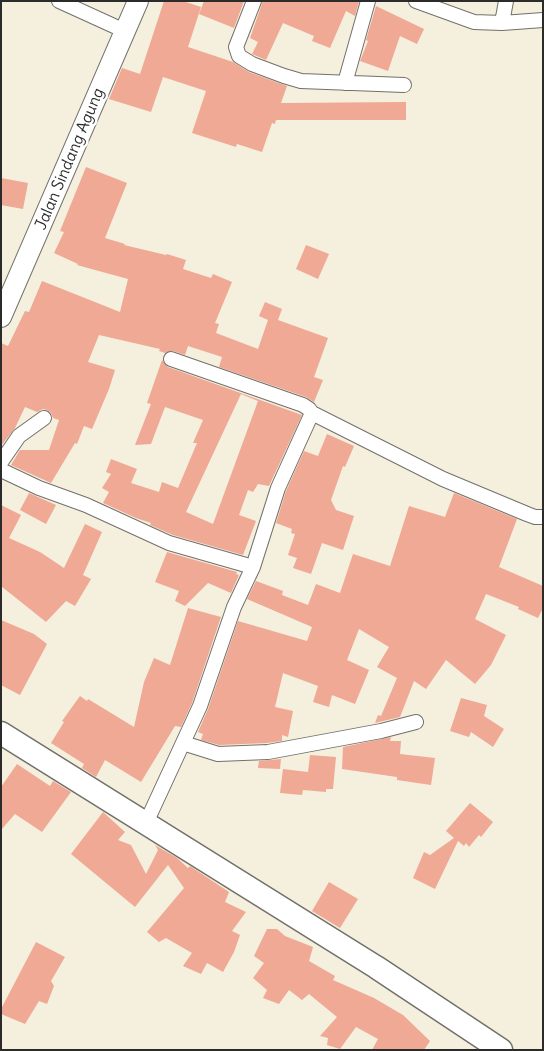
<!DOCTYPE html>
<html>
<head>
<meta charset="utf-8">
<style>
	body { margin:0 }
	#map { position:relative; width:544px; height:1051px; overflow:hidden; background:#f5efde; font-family:Delius,sans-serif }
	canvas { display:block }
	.frame { position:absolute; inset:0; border:2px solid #2b2b2b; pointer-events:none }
</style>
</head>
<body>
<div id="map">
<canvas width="544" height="1051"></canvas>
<div class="frame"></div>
</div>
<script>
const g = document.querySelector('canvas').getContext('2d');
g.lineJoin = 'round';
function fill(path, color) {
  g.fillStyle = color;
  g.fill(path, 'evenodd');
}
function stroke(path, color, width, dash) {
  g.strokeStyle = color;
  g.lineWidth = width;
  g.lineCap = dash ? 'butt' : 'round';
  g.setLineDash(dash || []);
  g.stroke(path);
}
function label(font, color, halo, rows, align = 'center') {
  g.font = font + ' Delius,sans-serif';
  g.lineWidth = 5;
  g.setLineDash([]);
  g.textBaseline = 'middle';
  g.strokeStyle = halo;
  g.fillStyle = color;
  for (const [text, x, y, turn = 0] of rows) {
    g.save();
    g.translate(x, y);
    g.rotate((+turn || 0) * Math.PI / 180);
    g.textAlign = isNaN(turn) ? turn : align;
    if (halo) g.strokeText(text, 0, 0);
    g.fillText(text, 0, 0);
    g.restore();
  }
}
const building = new Path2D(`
	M164 1H183L201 7 188 47 233 62 249 72 287 86 281 103 406 102V120H276L275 124 272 123 262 152 237 144 236 147 192 133 206 91 163 77 151 112 109 99 122 68 140 74Z
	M204 1H244L234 28 199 14Z
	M263 1H359L355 16 346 11 330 48 312 41 314 36 283 23 266 60 252 54 258 42 250 38Z
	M376 6 424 29 417 44 400 36 388 71 360 61 368 41 366 40Z
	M86 167 127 183 105 238 125 244 124 245 166 255 167 254 186 260 183 269 211 278 213 274 232 282 215 323 219 324 216 333 258 349 268 320 259 316 265 302 282 309 278 320 328 338 314 377 323 380 314 402 306 397 219 367 222 357 188 346 185 355 173 351 165 353 159 351 160 349 99 335 88 362 115 370 109 389 92 429 84 426 77 444 75 443 51 483 11 465 20 450H49L59 420 53 418 51 413 47 410 43 409 37 412 25 407 15 428 1 446V343L8 346 25 311 29 312 42 281 120 312 128 279 77 265 78 264 54 253 64 232 60 231Z
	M1 178 28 183 23 209 1 205Z
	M306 245 329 254 318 279 296 269Z
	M162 360 168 367 302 415 269 486 258 484 253 492 248 490 239 515 256 521 243 555 173 535 150 525 151 523 136 518 103 503 109 492 102 488 111 474 106 472 111 459 137 469 131 483 159 492 162 482 178 488 197 443H193L203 420 165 407 151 444 135 445 151 404 147 403ZM241 394 258 401 213 524 186 512Z
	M327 434 354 446 345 467 343 466 331 500 336 510 354 516 343 550 322 543 311 574 293 568 297 558 288 555 295 534 291 533 292 529 276 523 286 491 304 451 318 456Z
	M29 493 56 505 46 524 20 510Z
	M454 493 517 519 499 567 543 586V608L538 618 518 609 519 607 486 594 475 619 506 635 491 665 475 684 446 660 426 689 414 681 400 717 375 723 378 715 381 716 397 678 377 667 389 647 359 629 347 660 369 670 355 704 332 695 329 707 313 702 318 686 283 673 275 707 293 711 288 737 282 735V741L267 743 219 745 201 740 203 734 198 732 208 709 238 621 307 641 312 627 247 599 256 581 283 591 282 595 308 605 316 584 340 593 353 554 390 566 409 506 445 517Z
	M1 505 21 515 9 538 40 552 64 568 85 524 102 532 83 575 91 579 75 606 66 601 46 622 1 586Z
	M167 552 237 572 236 574 239 575 231 593 208 583 185 606 175 601 179 591 155 582Z
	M188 608 221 617 192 703 181 727 175 726 141 782 105 760 96 777 82 768 84 764 51 743 64 722 62 721 80 696 87 701 88 699 134 727 144 682 154 658 170 665Z
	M1 620 34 634 47 644 20 695 1 685Z
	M461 698 487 705 484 716 504 729 493 747 471 732 469 737 450 731Z
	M391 737 390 741H401L400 754 435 758 431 785 397 780V777L342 769 343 747Z
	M310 755 336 757 333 789H326V792L303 790 302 795 280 793 283 769 308 772Z
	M281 759 280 769 258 768 259 761Z
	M17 764 50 786 53 781 71 792 42 832 15 814 1 830V787Z
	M470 803 493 822 481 837 479 835 469 847 466 843 464 846 458 841 435 889 413 878 424 852 430 855 454 838 446 831Z
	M103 812 125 832 118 840 131 845 146 874 158 850 155 845 177 858 188 868 190 866 229 892 225 902 246 912 232 931 240 935 234 952 223 972 207 963 201 974 183 966 192 953 166 938 159 942 147 932 184 888 168 865 135 907 71 854Z
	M329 882 358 899 340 928 312 911Z
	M267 929H277L285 936 313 947 309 961 335 976 333 980 374 998 403 1015 430 1041 424 1050H372L378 1039 356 1027 340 1049 327 1045 328 1038 320 1036 337 1017 309 994 302 1000 289 990 279 1004 263 998 267 990 253 978 264 963 254 956Z
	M36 942 65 957 51 981 54 986 47 1004 39 1001 25 1024 1 1014V1009Z`);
const street = new Path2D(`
	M59 1 125 31
	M254 1 236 47 239 56 252 64 284 76 301 81 404 85
	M416 1 474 22 502 23 543 20
	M502 23 506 1
	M345 83 368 1
	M171 359 303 405 309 409 312 413 443 479 527 514 535 517H543
	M1 462 19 436 44 418
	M1 470 39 488 86 505 169 543 253 567 234 607 200 706 146 823
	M253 567 278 488 312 413
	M183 743 218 754 268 752 381 731 416 722`);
const secondary = new Path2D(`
	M1 317 138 1`);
const primary = new Path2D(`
	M1 733 376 967 501 1050`);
const streetNames = [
	["Jalan Sindang Agung",70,159,-67]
];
fill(building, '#efa994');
stroke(street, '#72706a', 16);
stroke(secondary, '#72706a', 22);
stroke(primary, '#72706a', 25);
stroke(street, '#fff', 14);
stroke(secondary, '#fff', 20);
stroke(primary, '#fff', 22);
label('16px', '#2b2b2b', '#fff', streetNames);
</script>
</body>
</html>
